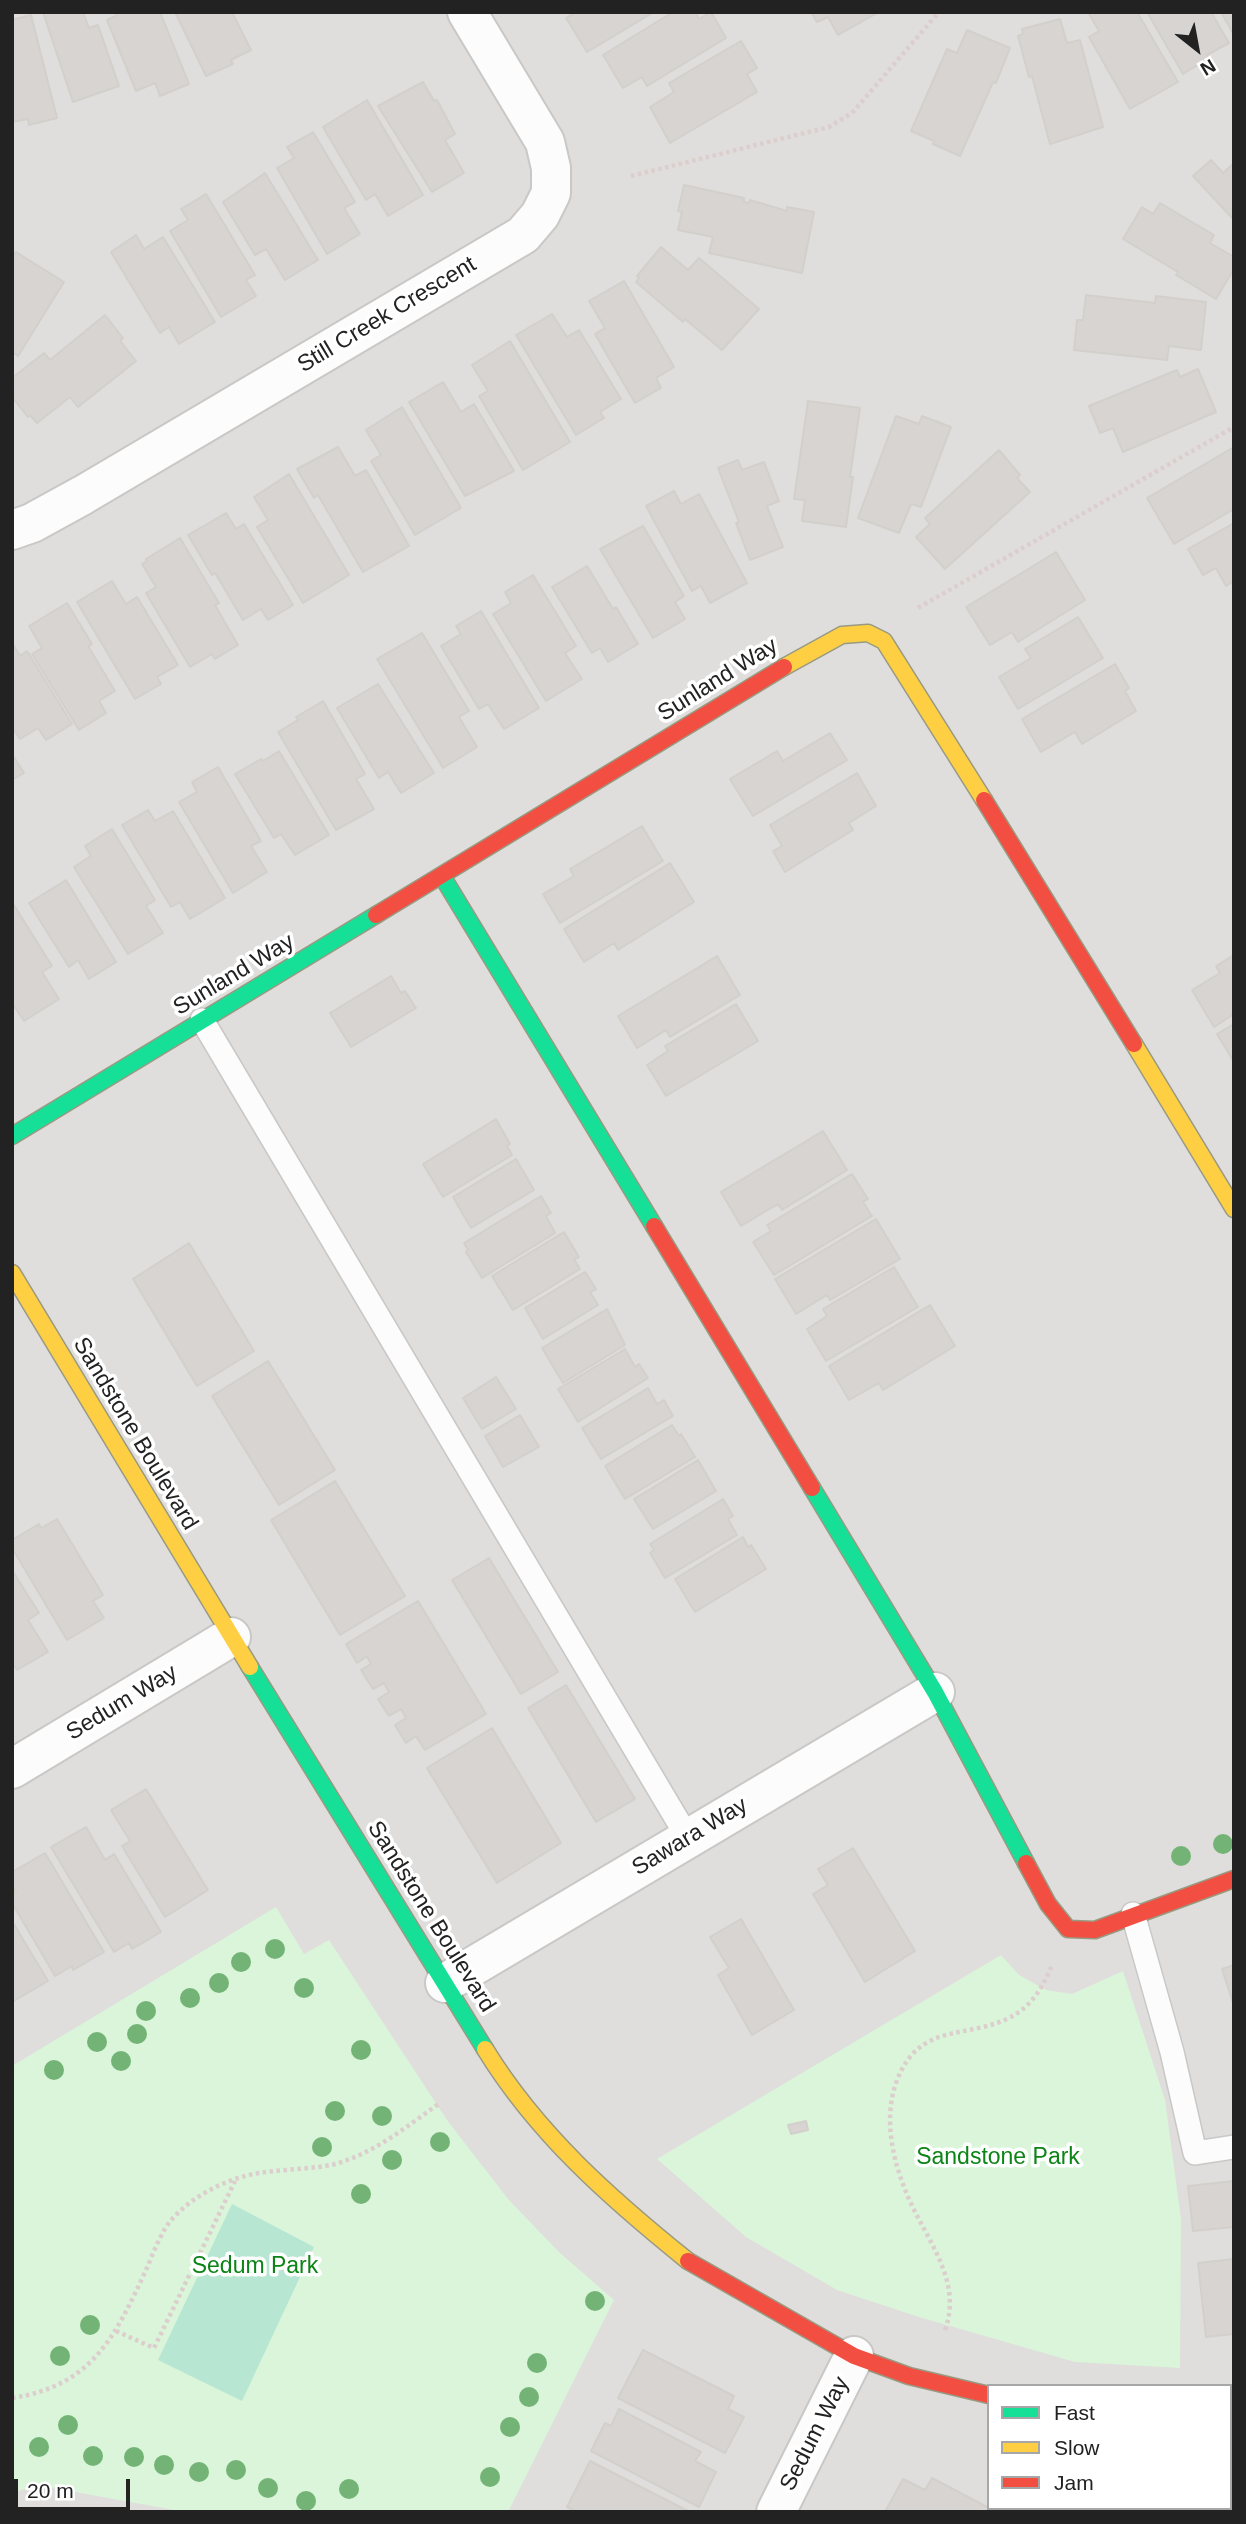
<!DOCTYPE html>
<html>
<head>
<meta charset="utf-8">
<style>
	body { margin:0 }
	#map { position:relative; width:1246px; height:2524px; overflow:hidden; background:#f0eeeb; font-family:Arial,sans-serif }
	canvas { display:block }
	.frame { position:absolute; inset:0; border:14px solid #222; pointer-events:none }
	.legend { position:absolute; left:987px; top:2384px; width:245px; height:126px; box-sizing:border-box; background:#fff; border:2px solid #a7a7a7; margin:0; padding:9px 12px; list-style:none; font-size:21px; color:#222 }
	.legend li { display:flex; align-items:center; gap:14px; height:35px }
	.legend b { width:35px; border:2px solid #a7a7a7 }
	.north { position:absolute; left:1162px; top:14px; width:70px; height:70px; -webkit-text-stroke:5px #fff; paint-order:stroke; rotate:149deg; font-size:19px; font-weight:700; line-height:28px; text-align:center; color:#222 }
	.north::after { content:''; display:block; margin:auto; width:24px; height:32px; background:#222; clip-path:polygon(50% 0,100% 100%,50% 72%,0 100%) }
	.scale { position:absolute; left:14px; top:2479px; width:116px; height:32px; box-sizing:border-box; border:4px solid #222; border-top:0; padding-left:9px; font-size:21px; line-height:24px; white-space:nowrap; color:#222; -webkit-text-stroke:5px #fff; paint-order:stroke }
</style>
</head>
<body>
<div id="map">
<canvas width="1246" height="2524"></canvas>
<div class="frame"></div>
<ul class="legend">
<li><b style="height:9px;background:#16e098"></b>Fast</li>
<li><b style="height:9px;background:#ffcf43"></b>Slow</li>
<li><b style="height:9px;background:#f24e42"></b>Jam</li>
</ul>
<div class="north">N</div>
<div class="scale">20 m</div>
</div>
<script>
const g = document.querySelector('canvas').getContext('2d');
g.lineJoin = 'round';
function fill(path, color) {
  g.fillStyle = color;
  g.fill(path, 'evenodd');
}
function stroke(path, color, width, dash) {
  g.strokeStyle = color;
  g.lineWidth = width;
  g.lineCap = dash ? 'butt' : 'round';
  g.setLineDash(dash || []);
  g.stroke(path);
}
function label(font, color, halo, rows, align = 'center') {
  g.font = font + ' Arial,sans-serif';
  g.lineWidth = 7;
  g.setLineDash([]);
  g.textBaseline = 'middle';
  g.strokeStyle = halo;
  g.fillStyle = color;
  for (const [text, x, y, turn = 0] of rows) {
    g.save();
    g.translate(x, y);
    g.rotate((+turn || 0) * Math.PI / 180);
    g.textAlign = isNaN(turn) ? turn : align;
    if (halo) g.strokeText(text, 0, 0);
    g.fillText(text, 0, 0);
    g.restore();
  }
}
const residential = new Path2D(`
	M12 12H1234V2512H12ZM989 2386H1230V2508H989Z`);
const park = new Path2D(`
	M276 1907 304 1954 329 1940 447 2120 508 2199 559 2252 614 2300 508 2512H185L37 2485 12 2493V2066Z
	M1001 1955 1019 1975 1046 1990 1072 1994 1123 1971 1165 2100 1181 2219 1180 2368 1075 2362 919 2317 837 2290 746 2237 657 2159Z
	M1234 2500V2512H1073L1075 2508H1230V2501Z`);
const pitch = new Path2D(`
	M232 2204 314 2247 242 2401 158 2360Z`);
const building = new Path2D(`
	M43 12H83L89 28 98 25 119 86 73 102Z
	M115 12H160L189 84 160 96 155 83 136 91 107 20 116 16Z
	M175 12H232L251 50 231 60 233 64 206 76Z
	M576 12H654L587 52 566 18Z
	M673 12H695L699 19 711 12 726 38 647 86 642 77 623 88 603 55Z
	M811 12H879L838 35 828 17 817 22Z
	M1088 12H1137L1178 82 1130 109 1089 37 1099 31Z
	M1147 12H1211L1229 43 1207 55 1209 58 1183 74Z
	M1221 12H1234V35Z
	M31 15 57 118 29 125 28 119 12 122V20Z
	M1060 19 1067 43 1080 40 1103 127 1050 144 1032 76 1029 77 1018 36 1023 34 1022 29Z
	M967 30 1010 48 996 83 993 82 960 156 933 144 934 141 911 131 947 49 957 53Z
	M741 41 757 68 747 74 757 92 670 143 650 107 674 92 669 83Z
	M423 82 434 101 437 100 455 134 445 140 464 173 432 192 378 106Z
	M367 100 423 195 388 216 375 194 366 200 323 127Z
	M313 132 355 202 344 208 360 234 327 254 277 168 294 158 287 147Z
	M1211 160 1223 173 1234 163V220L1193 176Z
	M265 173 318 260 285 280 266 249 255 255 223 202Z
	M684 185 744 198V202L749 203 750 200 787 211V207L814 212 802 273 709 253 713 237 678 230 682 212 678 211Z
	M206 194 255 275 246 280 256 296 221 317 170 231 188 220 181 209Z
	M1160 203 1214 235 1210 243 1234 257V269L1216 299 1176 275 1178 272 1123 239 1142 207 1153 214Z
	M136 235 144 249 163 237 215 322 179 344 169 327 160 333 111 252Z
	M661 247 688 270 699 258 759 309 722 350 685 319 683 322 636 282 639 278 637 276Z
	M16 252 64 282 18 356 12 352V258Z
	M624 281 674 367 656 378 661 388 635 403 595 334 605 328 589 301Z
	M1086 295 1155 303 1156 296 1206 302 1201 350 1169 346 1167 360 1074 350 1077 320H1083Z
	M552 314 567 337 579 330 621 399 600 412 604 418 576 435 516 335Z
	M105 315 123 338 120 341 136 361 78 407 70 397 37 423 30 415 28 417 12 397V378L44 353 50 360Z
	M510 341 570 442 523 470 479 396 488 391 472 365Z
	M1198 369 1216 412 1123 452 1113 428 1100 433 1089 406 1177 370 1180 377Z
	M443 382 461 412 474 404 514 471 465 496 409 402Z
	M808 401 860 408 850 477H853L846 527 802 521 805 500 794 499Z
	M402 407 461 508 415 535 371 461 381 455 366 430Z
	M896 416 919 424 922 416 951 427 921 507 911 504 899 533 858 518Z
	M338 447 355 476 366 470 409 546 363 572 318 495 314 498 297 469Z
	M1234 447V509L1174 544 1147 498Z
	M999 450 1020 475 1017 478 1030 492 945 569 916 537 930 524 925 518Z
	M738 460 742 470 764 462 779 501 767 506 783 547 750 560 736 523 739 522 718 468Z
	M289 474 349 575 303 603 257 527 268 520 254 497Z
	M674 491 681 504 699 494 747 583 710 603 701 586 692 591 646 506Z
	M226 513 236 529 244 524 293 605 268 620 261 609 243 620 215 573 212 575 188 535Z
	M1234 523V581L1226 586 1216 568 1203 575 1188 549Z
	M643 526 684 596 675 602 685 619 653 638 600 549Z
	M180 538 219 603 215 605 238 645 215 659 212 654 190 667 146 593 156 587 142 564 147 561 146 559Z
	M1056 552 1085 600 1018 642 1012 632 990 645 966 607Z
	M587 566 613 609 616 607 638 644 608 662 600 648 592 653 552 587Z
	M533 575 576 646 565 653 582 679 546 701 493 614 511 603 505 592Z
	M112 581 126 604 137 597 178 665 157 677 161 684 135 699 77 602Z
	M67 603 92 644 88 646 115 691 99 701 106 713 79 730 32 654 42 648 29 626Z
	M481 611 539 708 504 729 488 704 479 709 441 646 461 634 456 626Z
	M1078 617 1103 658 1018 709 999 677 1031 658 1025 649Z
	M422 633 469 711 459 717 477 747 443 768 377 659Z
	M12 643 20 656 27 651 72 724 46 740 38 728 20 739 12 727Z
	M1115 664 1129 688 1125 691 1136 711 1082 744 1075 732 1041 752 1022 719Z
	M378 684 434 773 401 793 388 772 379 778 337 708Z
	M323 701 365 774 356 779 374 809 336 830 278 732 298 720 296 717Z
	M830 733 847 760 753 816 730 779 777 751 783 761Z
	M279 751 329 835 295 855 281 834 274 838 235 774 261 759 263 761Z
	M12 754 24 773 12 780Z
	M218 767 261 841 251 846 267 872 233 893 179 802 197 792 192 782Z
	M857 773 876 806 849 823 853 830 785 872 773 851 782 846 770 825Z
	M148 810 155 821 173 811 225 898 190 919 180 902 171 907 122 825Z
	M642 826 663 861 560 923 543 894 574 876 570 869Z
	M112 829 155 900 146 906 163 933 128 954 74 867 91 856 85 846Z
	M670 863 694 902 618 950 614 943 584 962 564 929Z
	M66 880 116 962 89 979 78 960 69 967 29 903Z
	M12 902 52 966 42 972 59 999 24 1021 12 1003Z
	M1234 955V1014L1214 1027 1192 990 1220 973 1216 966Z
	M717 956 740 995 670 1037 666 1030 637 1048 618 1016Z
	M391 976 401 993 405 991 416 1008 351 1047 330 1013Z
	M736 1004 758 1041 666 1096 647 1065 668 1051 665 1046Z
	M1234 1024V1062L1217 1034Z
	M496 1119 510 1144 507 1146 512 1155 443 1197 423 1164Z
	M823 1131 847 1170 782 1210 778 1204 741 1226 721 1192Z
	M516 1159 534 1190 471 1228 453 1197Z
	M852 1174 868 1199 863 1202 872 1216 774 1275 753 1242 771 1231 767 1225Z
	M541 1196 551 1213 546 1216 555 1233 482 1278 466 1252 468 1250 464 1243Z
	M876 1219 900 1259 830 1300 827 1295 796 1314 775 1279Z
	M564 1232 579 1257 574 1259 580 1269 513 1310 492 1276Z
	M189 1243 254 1351 197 1386 133 1279Z
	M894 1267 918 1307 826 1361 807 1329 827 1316 823 1309Z
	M585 1272 596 1289 590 1292 598 1305 543 1339 525 1308Z
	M930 1305 955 1346 883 1390 879 1383 849 1400 829 1366Z
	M607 1309 625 1345 563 1383 542 1348Z
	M625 1349 635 1367 639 1364 648 1378 578 1422 558 1389Z
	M268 1361 335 1470 279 1505 212 1396Z
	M496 1377 516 1409 482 1429 463 1398Z
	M648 1388 657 1404 664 1400 673 1416 601 1459 582 1428Z
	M520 1415 539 1447 503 1467 485 1436Z
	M672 1425 679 1436 681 1434 695 1457 625 1499 605 1466Z
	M698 1460 716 1491 653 1529 634 1499Z
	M335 1481 405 1596 340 1635 271 1520Z
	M723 1499 733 1516 728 1519 737 1535 665 1578 650 1553 654 1550 650 1544Z
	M57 1519 103 1595 93 1601 104 1618 67 1640 12 1548V1540L39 1524 41 1528Z
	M743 1537 748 1547 751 1545 766 1569 695 1612 675 1579Z
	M489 1558 558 1672 521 1694 452 1580Z
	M12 1570 39 1613 28 1620 48 1652 17 1670 12 1662Z
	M418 1601 486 1714 425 1750 416 1736 406 1743 395 1725 406 1718 401 1709 389 1716 378 1699 389 1692 384 1683 373 1689 361 1670 371 1664 367 1656 357 1663 346 1644Z
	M566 1685 635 1799 596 1822 528 1708Z
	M492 1728 561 1843 497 1883 427 1768Z
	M146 1789 208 1890 165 1917 122 1846 130 1841 111 1810Z
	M86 1827 105 1860 114 1854 161 1932 132 1949 129 1943 114 1952 51 1847Z
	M853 1848 915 1951 865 1982 813 1894 828 1885 818 1869Z
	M45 1853 104 1952 73 1970 72 1966 55 1976 12 1903V1895L16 1892 12 1885V1872Z
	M741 1919 794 2010 752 2035 718 1975 729 1968 710 1937Z
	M12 1921 48 1981 12 2002Z
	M1234 1965V2006L1222 1969Z
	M806 2121 808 2130 791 2134 788 2125Z
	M1234 2181V2227L1193 2231 1188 2186Z
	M1234 2259V2334L1206 2337 1198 2263Z
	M643 2350 734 2396 728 2409 744 2417 725 2453 618 2398Z
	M619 2409 701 2452 695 2461 716 2472 699 2507 591 2451 605 2423 611 2426Z
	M590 2461 690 2512H577L567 2507Z
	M932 2478 989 2508 997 2512H885L903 2479 925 2490Z`);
const path = new Path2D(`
	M631 176 829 127 852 113 939 12
	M918 608 1234 427
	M945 2330C959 2291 940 2259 922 2225 899 2184 880 2129 896 2083 920 2016 974 2043 1019 2012 1035 2001 1045 1982 1052 1965
	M116 2331 154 2348 235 2181
	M12 2398C92 2386 115 2337 146 2270 153 2254 161 2231 173 2218 196 2193 232 2176 266 2172 289 2169 313 2169 335 2164 375 2153 407 2126 440 2103`);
const lane = new Path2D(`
	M202 1020 688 1838
	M1133 1914 1172 2052 1195 2153 1234 2147`);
const street = new Path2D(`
	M12 530 32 523 83 495 523 235 540 215 551 193V168L545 142 467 12
	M12 1769 231 1637
	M445 1983 935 1692
	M776 2512 854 2356`);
const fast = new Path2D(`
	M442 876 654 1226
	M12 1136 376 915
	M812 1488 935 1692 1026 1863
	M250 1667 485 2049
	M1230 2423 1234 2422`);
const slow = new Path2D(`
	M784 667 842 635 868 633 884 641 984 800
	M1134 1044 1234 1209
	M12 1273 250 1667
	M485 2049C537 2134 611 2199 688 2261`);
const jam = new Path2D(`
	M984 800 1134 1044
	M376 915 784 667
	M654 1226 812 1488
	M1026 1863 1048 1904 1068 1929 1095 1930 1234 1879
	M688 2261 854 2356 909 2376 989 2395`);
const trees = [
	[1223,1844],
	[1181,1856],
	[275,1949],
	[241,1962],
	[219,1983],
	[304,1988],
	[190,1998],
	[146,2011],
	[137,2034],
	[97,2042],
	[361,2050],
	[121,2061],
	[54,2070],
	[335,2111],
	[382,2116],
	[440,2142],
	[322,2147],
	[392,2160],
	[361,2194],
	[595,2301],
	[90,2325],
	[60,2356],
	[537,2363],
	[529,2397],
	[68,2425],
	[510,2427],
	[39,2447],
	[93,2456],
	[134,2457],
	[164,2465],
	[236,2470],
	[199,2472],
	[490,2477],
	[268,2488],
	[349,2489],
	[306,2501]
];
const streetNames = [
	["Still Creek Crescent",387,315,-31],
	["Sunland Way",718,680,-32],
	["Sunland Way",234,975,-31],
	["Sandstone Boulevard",135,1434,59],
	["Sedum Way",122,1703,-31],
	["Sawara Way",690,1837,-31],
	["Sandstone Boulevard",431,1917,58],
	["Sedum Way",815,2434,-63]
];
const parkNames = [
	["Sandstone Park",998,2158],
	["Sedum Park",255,2267]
];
fill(residential, '#dfdedc');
fill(park, '#daf5da');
fill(pitch, '#b7e6d2');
fill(building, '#d7d4d2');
stroke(building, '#d3d0cc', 2);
stroke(lane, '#c9c8c7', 26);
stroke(street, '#c9c8c7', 42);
stroke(fast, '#999a82', 19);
stroke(slow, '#999a82', 19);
stroke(jam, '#999a82', 19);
stroke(path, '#dccecd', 4.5, [3.5, 3.5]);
stroke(lane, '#fdfcfc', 23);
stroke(street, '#fdfcfc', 38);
stroke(fast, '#16e098', 16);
stroke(slow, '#ffcf43', 16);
stroke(jam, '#f24e42', 16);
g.fillStyle = '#73b476';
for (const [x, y] of trees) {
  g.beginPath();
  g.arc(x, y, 10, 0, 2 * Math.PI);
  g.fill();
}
label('23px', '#222', '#fff', streetNames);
label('23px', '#0c8416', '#fff', parkNames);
</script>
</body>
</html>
